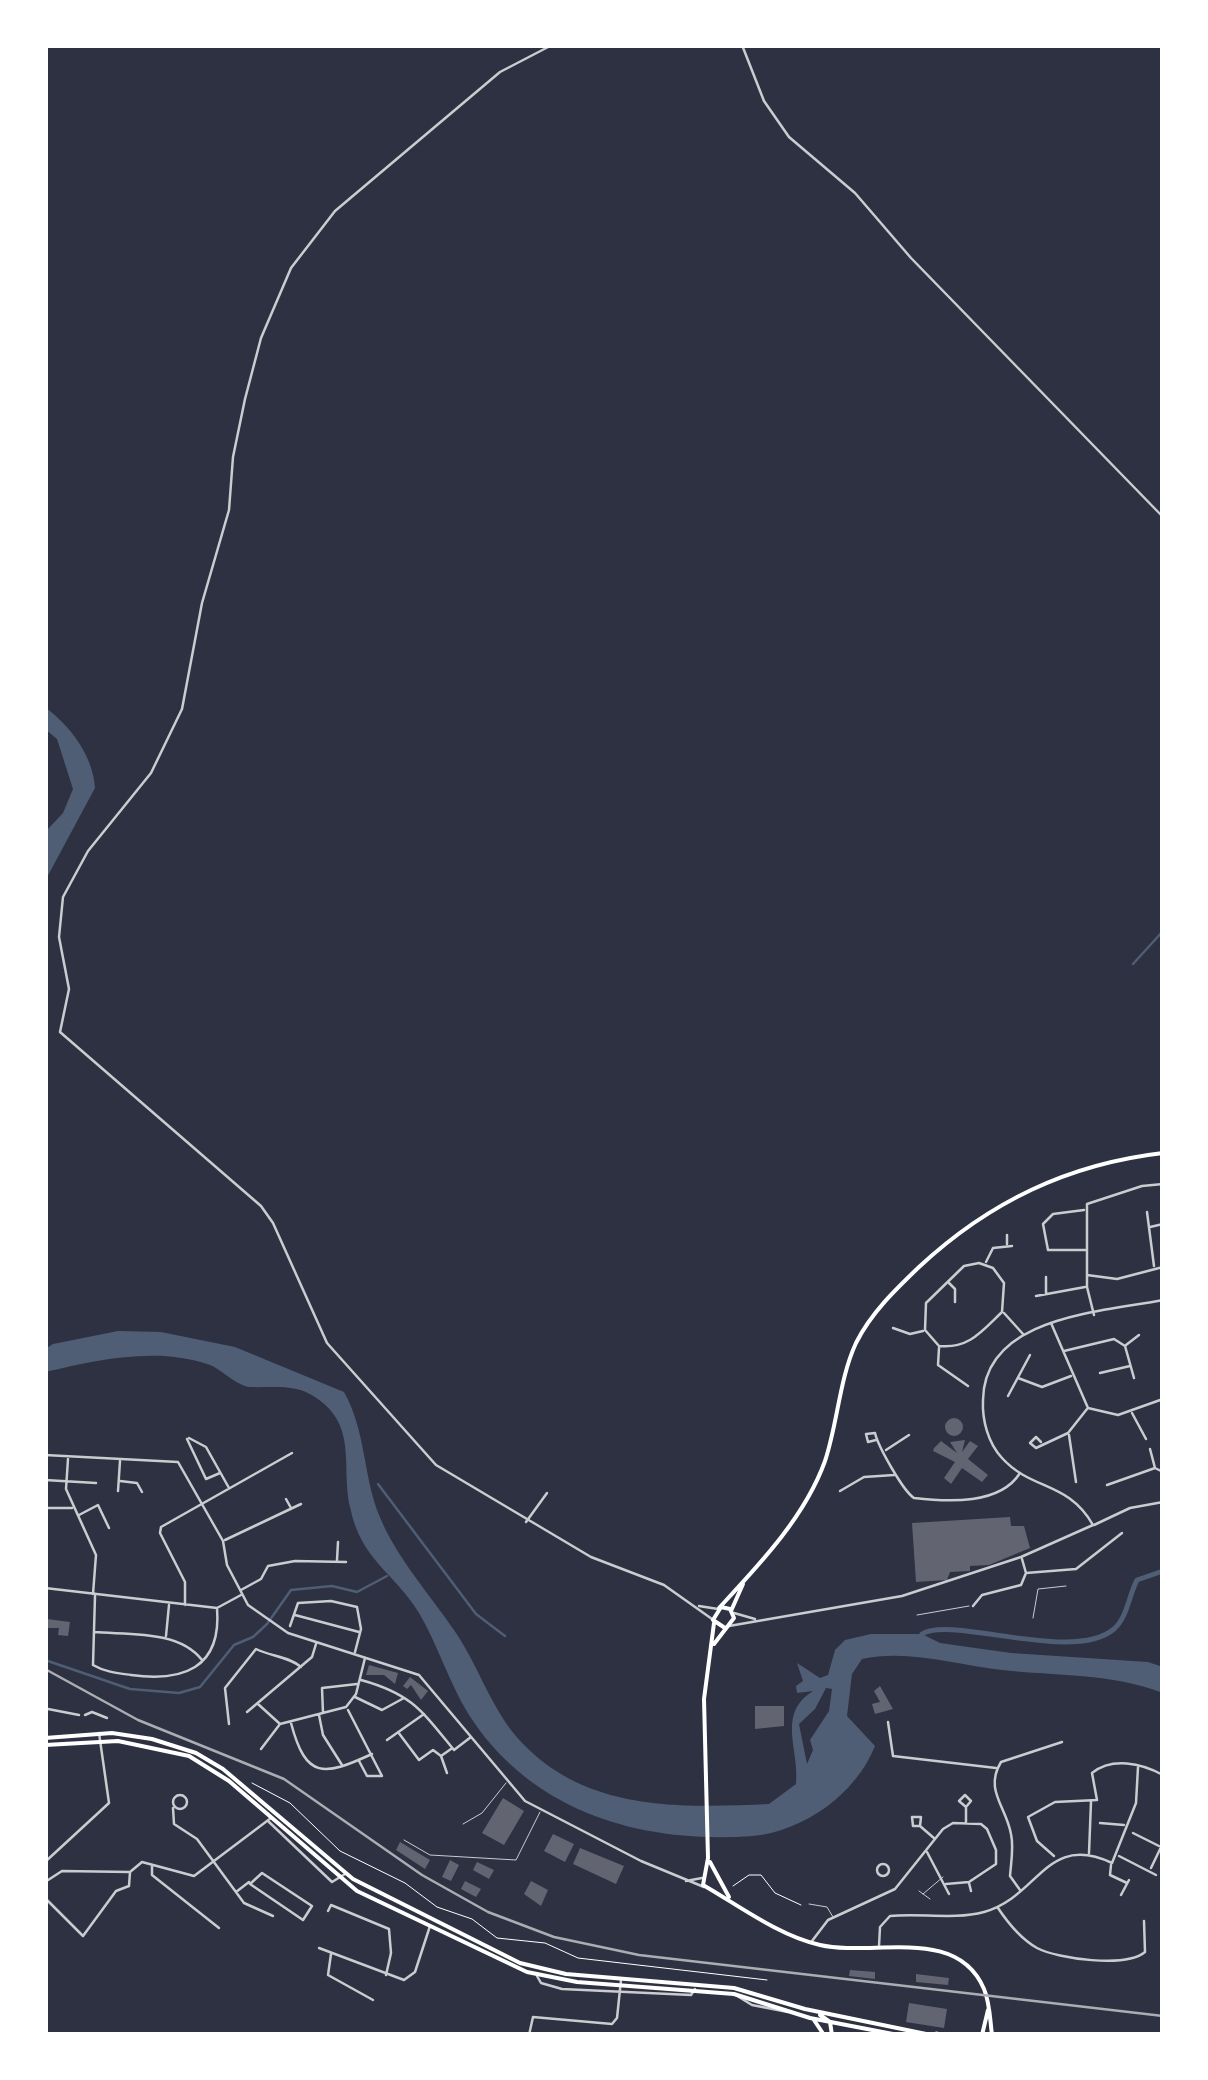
<!DOCTYPE html>
<html>
<head>
<meta charset="utf-8">
<style>
	body { margin:0 }
	#map { position:relative; width:1208px; height:2080px; overflow:hidden; background:#2d3142; font-family:"Source Sans 3",sans-serif }
	canvas { display:block }
	.frame { position:absolute; inset:0; border:48px solid #fff; pointer-events:none }
</style>
</head>
<body>
<div id="map">
<canvas width="1208" height="2080"></canvas>
<div class="frame"></div>
</div>
<script>
const g = document.querySelector('canvas').getContext('2d');
g.lineJoin = 'round';
function fill(path, color) {
  g.fillStyle = color;
  g.fill(path, 'evenodd');
}
function stroke(path, color, width, dash) {
  g.strokeStyle = color;
  g.lineWidth = width;
  g.lineCap = dash ? 'butt' : 'round';
  g.setLineDash(dash || []);
  g.stroke(path);
}
const water = new Path2D(`
	M45 707C70 726 93 755 95 788L45 881V832L63 813 73 789 57 739 45 729Z
	M118 1331 161 1332 235 1347 344 1392C366 1431 363 1475 379 1515 396 1557 428 1592 454 1630 477 1663 489 1703 515 1735 581 1812 677 1808 769 1804L796 1784C800 1750 776 1714 813 1691L797 1693 796 1686 803 1681 797 1663 820 1678 828 1675 835 1650 845 1640 871 1634H922L940 1643 1011 1653 1148 1662 1163 1667V1693C1111 1673 1056 1676 1002 1670 957 1665 908 1649 862 1659L852 1674 847 1716 875 1746C856 1794 804 1831 753 1836 642 1844 532 1813 469 1715 449 1683 438 1645 419 1613 395 1573 361 1561 350 1507 341 1465 358 1425 315 1397 295 1383 271 1388 250 1387 237 1386 222 1370 210 1365 158 1346 96 1360 45 1372V1349L53 1344ZM826 1688 832 1689 829 1711 810 1740 813 1750 807 1764 799 1724 815 1709Z`);
const stream = new Path2D(`
	M1133 964 1163 931
	M378 1484 476 1614 505 1636
	M45 1660 130 1689 179 1693 200 1687 234 1645 253 1637 267 1624 291 1590 332 1586 357 1592 387 1576`);
const canal = new Path2D(`
	M922 1634C951 1615 1073 1664 1114 1629 1127 1618 1129 1595 1137 1580L1163 1571`);
const building = new Path2D(`
	M945 1427a9 9 0 1 1 18 0a9 9 0 1 1-18 0Z
	M965 1440 962 1452 970 1441 978 1446 968 1459 988 1475 982 1482 962 1468 951 1484 944 1478 955 1462 933 1451 934 1448 941 1441 957 1453 950 1442Z
	M1010 1517 1011 1526H1024L1030 1548 989 1565 970 1566V1571L950 1572 947 1580 916 1582 912 1523Z
	M47 1619 70 1622 68 1636 58 1635 59 1628H45Z
	M369 1665 398 1673 395 1684 384 1675H366Z
	M410 1677 428 1691 421 1700 411 1685 407 1689 403 1686Z
	M880 1686 893 1709 875 1714 872 1704 880 1702 874 1691Z
	M755 1706H784V1726L755 1729Z
	M503 1798 524 1811 504 1845 482 1833Z
	M553 1834 574 1844 565 1862 544 1851Z
	M400 1842 430 1860 425 1869 396 1850Z
	M580 1848 624 1866 616 1884 573 1864Z
	M450 1860 459 1865 451 1881 442 1877Z
	M477 1862 494 1870 489 1879 473 1870Z
	M465 1881 481 1889 476 1897 461 1889Z
	M531 1881 548 1890 541 1906 524 1894Z
	M850 1970 875 1972V1979L849 1976Z
	M916 1974 949 1978 948 1985 916 1982Z
	M909 2003 947 2009 944 2028 906 2022Z`);
const path = new Path2D(`
	M252 1783 290 1803 340 1851 405 1883 437 1907 472 1919 497 1938 545 1943 578 1958 767 1980
	M733 1886 749 1875H761L775 1893 801 1905
	M936 2032 953 2035`);
const service = new Path2D(`
	M917 1615 969 1606
	M1033 1618 1038 1589 1066 1586
	M463 1824 482 1813 506 1783
	M404 1840 430 1855 516 1860 540 1812
	M919 1891 930 1899
	M923 1894 943 1877
	M809 1904 827 1907 833 1917`);
const minor = new Path2D(`
	M1084 1210 1053 1214 1043 1224 1048 1250H1085
	M1147 1212 1154 1266
	M1150 1227 1163 1224
	M1007 1244V1235
	M986 1262 993 1248 1012 1246
	M979 1263 993 1268 1004 1283 1002 1312C982 1331 969 1349 939 1346L925 1330 926 1303 964 1266Z
	M1087 1275 1117 1279 1163 1267
	M948 1282 955 1289V1302
	M1046 1294V1277
	M1036 1296 1085 1287
	M1004 1313 1023 1334
	M1094 1315 1087 1287V1204L1142 1186 1163 1184
	M1051 1323 1088 1408 1118 1415 1163 1399
	M893 1328 910 1334 923 1331
	M1126 1345 1139 1335
	M939 1348 938 1365 968 1386
	M1064 1351 1114 1339 1125 1346 1134 1378
	M1100 1373 1130 1366
	M1018 1378 1042 1387 1071 1376
	M1008 1396 1030 1355
	M1132 1413 1146 1439
	M1069 1435 1076 1482
	M189 1438 206 1447 229 1488
	M187 1439 206 1479 220 1473
	M876 1440 868 1442 866 1434 875 1433C878 1446 903 1491 914 1498 948 1502 1000 1505 1020 1473
	M1041 1442 1036 1437 1030 1443 1036 1448 1068 1433 1087 1409
	M1150 1449 1155 1468 1163 1472
	M886 1450 909 1435
	M68 1459 66 1489 96 1555 93 1594
	M45 1480 96 1483
	M120 1481 137 1483 142 1492
	M1107 1485 1155 1468
	M118 1491 120 1461
	M840 1491 864 1477 894 1475
	M286 1499 291 1508
	M45 1508H72
	M79 1515 98 1505 109 1528
	M526 1522 547 1493
	M1094 1525 1130 1508 1163 1502
	M225 1540 301 1504
	M337 1560 338 1542
	M1026 1573 1076 1569 1122 1533
	M45 1588 217 1608 241 1595
	M241 1590 261 1579 268 1566 295 1561 346 1562
	M95 1596 93 1665C105 1672 117 1673 131 1675 182 1682 222 1669 217 1608
	M185 1605V1582L160 1533 161 1527 292 1453
	M973 1606 982 1595 1021 1585 1026 1573 1022 1559
	M295 1615 359 1632
	M290 1626 298 1603 331 1601 357 1607 361 1629 355 1652
	M94 1632C130 1635 179 1630 202 1660
	M166 1636 169 1605
	M361 1680C412 1694 422 1711 454 1750L471 1737
	M355 1697 382 1710 404 1698
	M258 1704 280 1724 346 1707 356 1694 365 1658
	M48 1709 79 1715
	M348 1710 382 1776H367L359 1761
	M247 1712 312 1657 316 1644
	M323 1713 322 1688 357 1684
	M85 1715 92 1712 107 1718
	M319 1715 323 1735 342 1765
	M888 1722 893 1756 996 1768
	M291 1723C306 1780 324 1776 372 1754
	M229 1724 225 1688 256 1649C270 1656 290 1657 301 1667
	M398 1732 419 1760 433 1750 441 1756
	M387 1740 424 1714
	M261 1749 280 1724
	M447 1773 441 1756 451 1749
	M173 1802a7 7 0 1 1 14 0a7 7 0 1 1-14 0Z
	M173 1808 174 1824 197 1839 244 1903 273 1916
	M269 1822 332 1882 345 1874
	M966 1822V1807L971 1801 965 1795 959 1801 966 1807
	M1100 1823 1124 1825
	M920 1826 921 1817H912L913 1826H920L935 1839
	M1133 1833 1161 1847
	M927 1852 949 1894
	M1089 1853 1091 1802
	M1054 1856 1037 1841 1028 1817 1055 1802 1097 1800 1092 1773C1112 1757 1141 1763 1163 1775
	M1119 1856 1156 1875
	M45 1862 109 1803 99 1733
	M1112 1863 1136 1803 1138 1767
	M877 1870a6 6 0 1 1 12 0a6 6 0 1 1-12 0Z
	M152 1865V1875L219 1928
	M1111 1865 1110 1875 1127 1883
	M1151 1868 1163 1843
	M262 1873 312 1906 303 1920 250 1884Z
	M45 1882 62 1871 130 1872
	M969 1883 971 1891
	M1020 1890 1010 1876C1011 1863 1014 1847 1011 1834 1006 1806 984 1790 1001 1762L1062 1742
	M236 1892 249 1882
	M1121 1895 1129 1880
	M45 1898 83 1936 116 1891 129 1886 130 1872 142 1862 194 1876 271 1818
	M998 1908C1008 1923 1021 1939 1037 1948 1058 1959 1126 1968 1145 1952L1144 1921
	M328 1911 331 1905 389 1929 391 1953 386 1975
	M812 1941 828 1920 895 1889 943 1829 953 1823 981 1824 987 1829 996 1850V1864L969 1882 946 1884
	M879 1946 880 1927 890 1916C921 1913 954 1920 984 1912 1039 1897 1046 1832 1112 1863
	M319 1948 404 1980 415 1972 430 1926
	M331 1954 328 1975 373 2000
	M537 1976 541 1983 562 1989 691 1995 695 1989
	M734 1994 752 2005 788 2012
	M529 2035 533 2017 612 2024 617 2018 621 1980`);
const tertiary = new Path2D(`
	M552 45 500 72 335 211 291 268 261 338 245 399 233 457 229 510 202 603 182 709 151 773 88 851 63 897 59 937 69 989 60 1032 261 1206 273 1223 327 1343 436 1465 591 1557 664 1585 712 1619
	M742 45 764 101 789 137 855 193 911 258 1163 517
	M45 1455 178 1462 223 1541 227 1565 248 1605 288 1633 419 1675 525 1801 641 1861 704 1887
	M699 1606 718 1609
	M734 1613 755 1619
	M729 1626 902 1596 1021 1557 1093 1525C1068 1481 1032 1491 1002 1458 988 1443 982 1420 983 1400 984 1316 1102 1312 1163 1300
	M686 1881 702 1878`);
const primary = new Path2D(`
	M719 1608C759 1565 805 1517 825 1461 838 1422 839 1380 856 1343 871 1313 895 1290 919 1267 989 1202 1068 1164 1163 1153
	M731 1611 743 1584
	M714 1623 704 1699 708 1858 703 1885C738 1905 779 1936 820 1945 873 1957 957 1925 984 1989 990 2003 990 2020 992 2035
	M714 1644 734 1618 730 1609 721 1607 713 1620 725 1628
	M45 1738 112 1733 152 1739 196 1753 223 1769 353 1879 520 1963 566 1974 734 1988 805 2009 931 2035
	M45 1745 118 1741 189 1756 229 1781 357 1891 527 1972 577 1982 734 1994 810 2018 898 2035
	M710 1862 729 1897
	M820 2015 830 2022 832 2035
	M814 2020 824 2035
	M982 2035 988 2010`);
const rail = new Path2D(`
	M45 1669 138 1720 284 1779 422 1875 488 1912 554 1937 639 1955 1163 2016`);
fill(water, '#4f5d75');
stroke(stream, '#4f5d75', 2.5);
stroke(canal, '#4f5d75', 5);
fill(building, '#626471');
stroke(path, '#fff', 1);
stroke(service, '#caccd0', 1);
stroke(minor, '#caccd0', 2.5);
stroke(tertiary, '#caccd0', 2.5);
stroke(primary, '#fff', 4);
stroke(rail, '#abadb3', 2.5);
</script>
</body>
</html>
